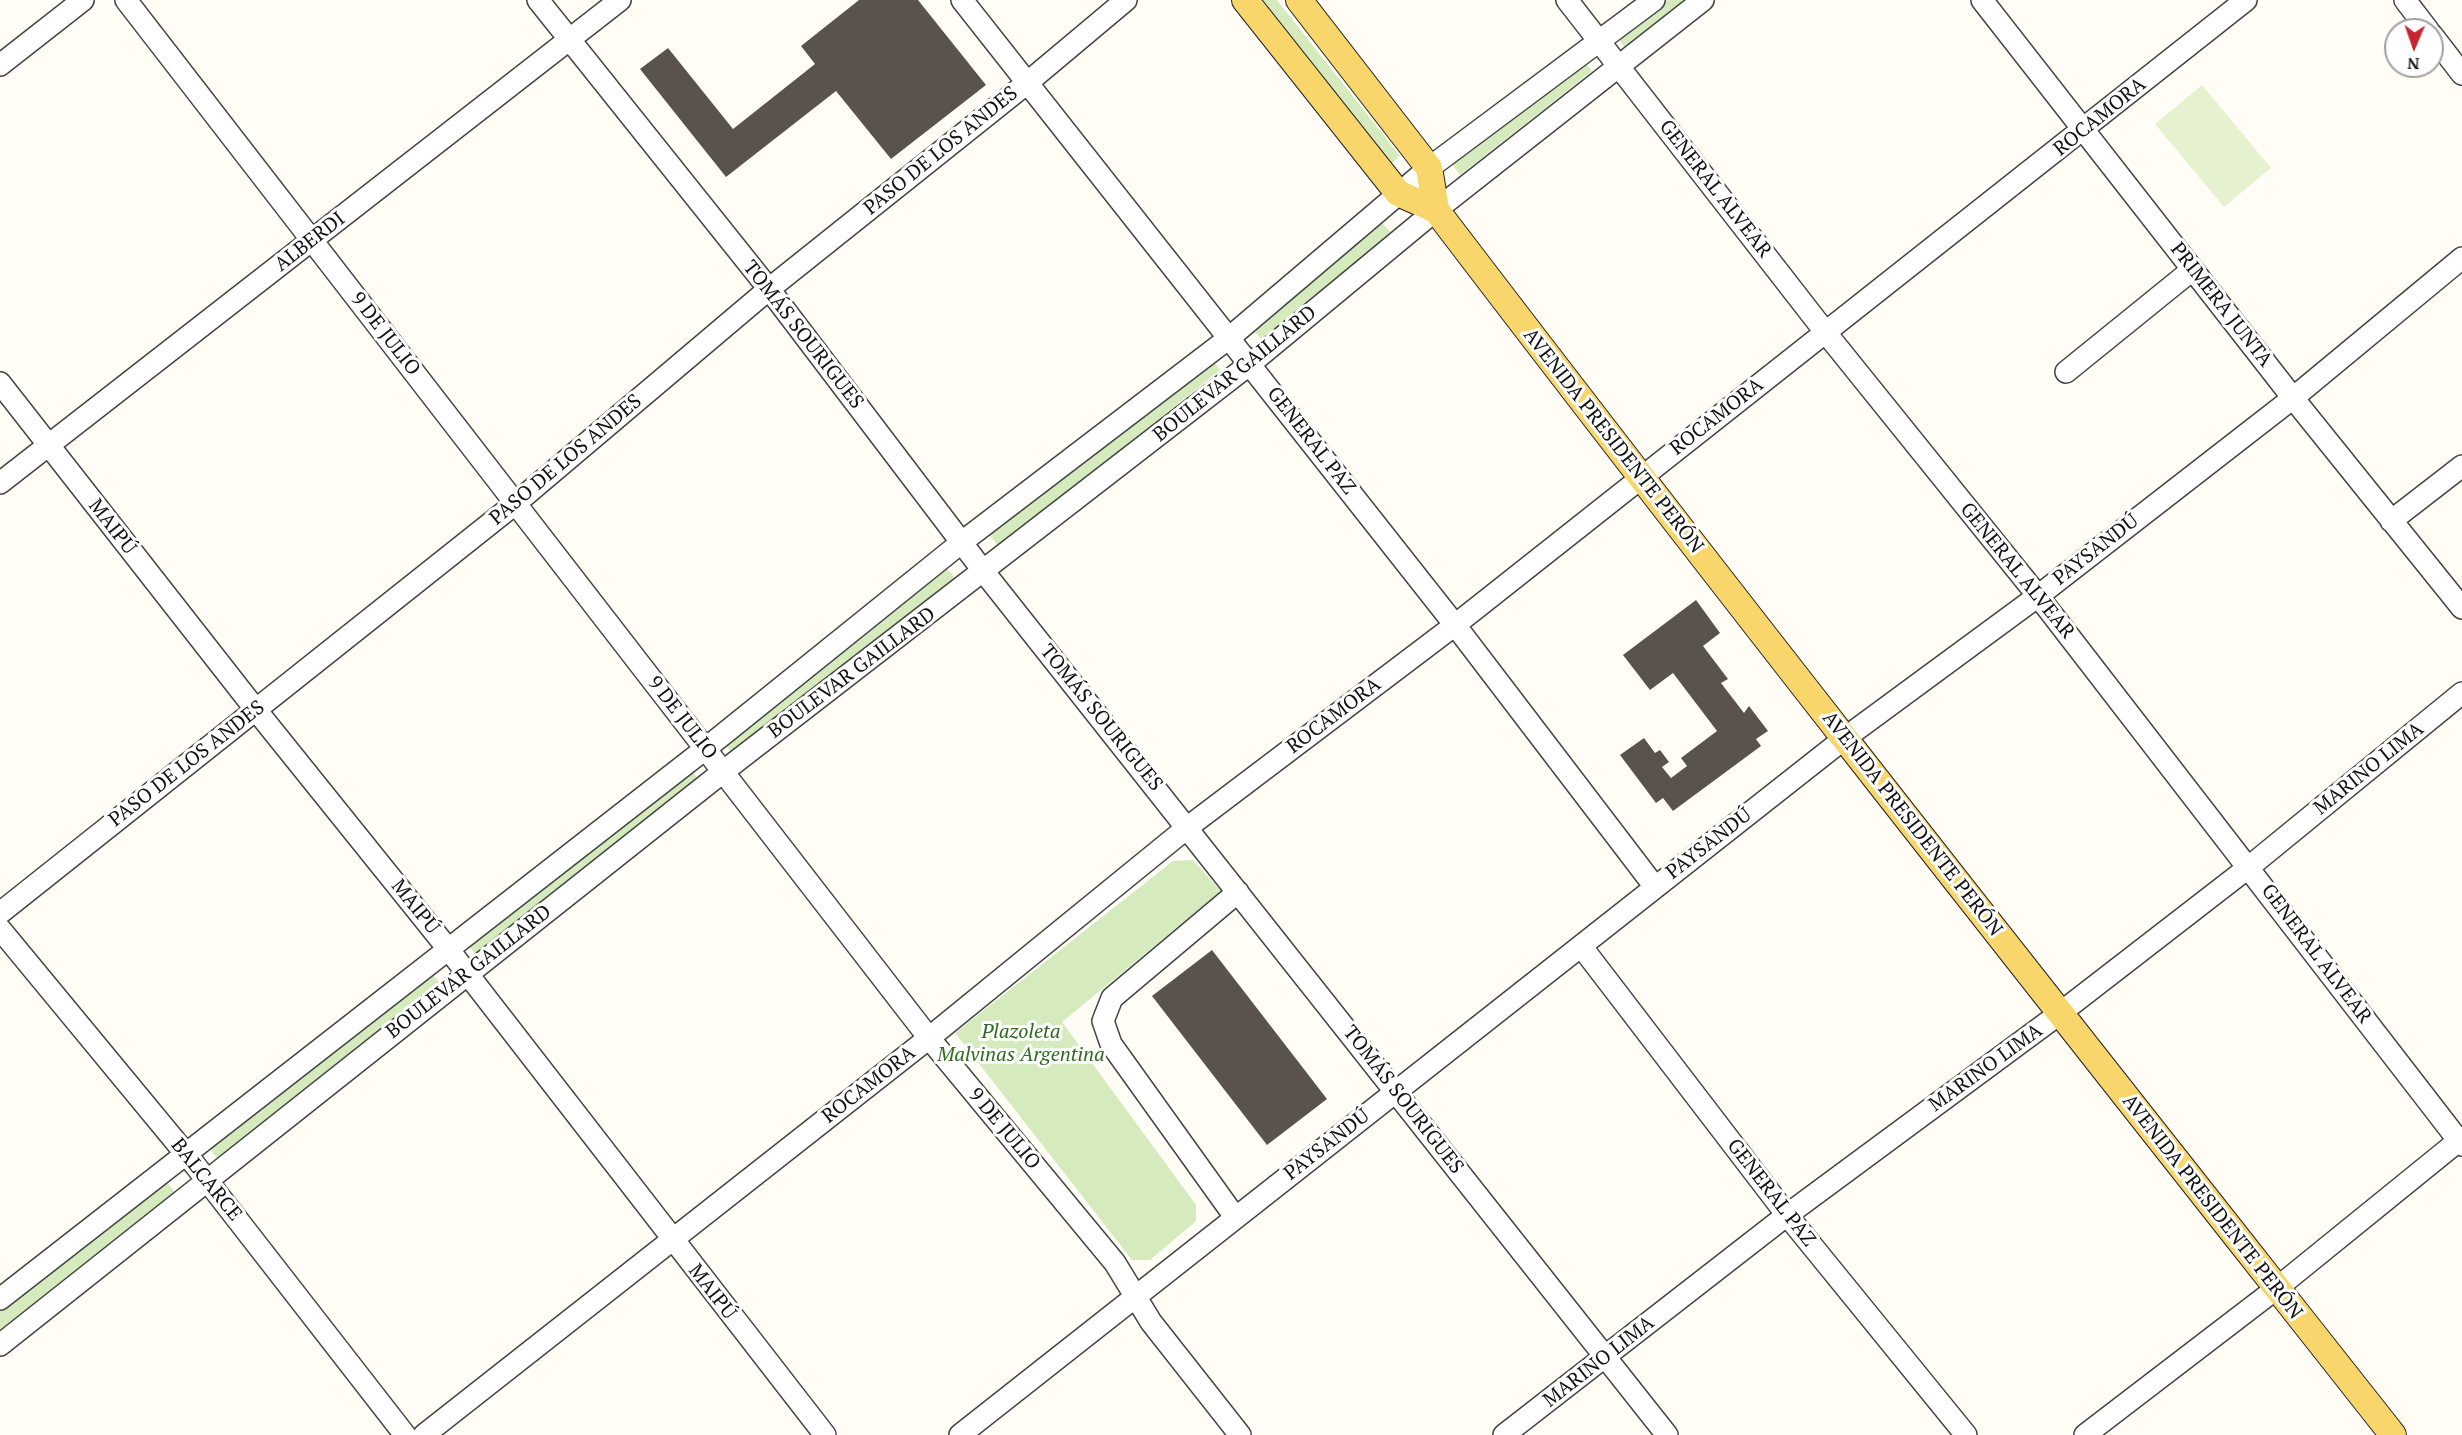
<!DOCTYPE html>
<html>
<head>
<meta charset="utf-8">
<style>
	body { margin:0 }
	#map { position:relative; width:2462px; height:1435px; overflow:hidden; background:#fffdf5; font-family:"PT Serif",serif }
	canvas { display:block }
	.north { position:absolute; left:2384px; top:18px; width:60px; height:60px; box-sizing:border-box; background:#fff; border:2px solid #a0a0a0; border-radius:50%; rotate:182deg; font-size:16px; font-weight:700; line-height:24px; text-align:center; color:#111 }
	.north::after { content:''; display:block; margin:auto; width:21px; height:27px; background:#c4262e; clip-path:polygon(50% 0,100% 100%,50% 72%,0 100%) }
</style>
</head>
<body>
<div id="map">
<canvas width="2462" height="1435"></canvas>
<div class="north">N</div>
</div>
<script>
const g = document.querySelector('canvas').getContext('2d');
g.lineJoin = 'round';
function fill(path, color) {
  g.fillStyle = color;
  g.fill(path, 'evenodd');
}
function stroke(path, color, width, dash) {
  g.strokeStyle = color;
  g.lineWidth = width;
  g.lineCap = dash ? 'butt' : 'round';
  g.setLineDash(dash || []);
  g.stroke(path);
}
function label(font, color, halo, rows, align = 'center') {
  g.font = font + ' "PT Serif",serif';
  g.lineWidth = 6;
  g.setLineDash([]);
  g.textBaseline = 'middle';
  g.strokeStyle = halo;
  g.fillStyle = color;
  for (const [text, x, y, turn = 0] of rows) {
    g.save();
    g.translate(x, y);
    g.rotate((+turn || 0) * Math.PI / 180);
    g.textAlign = isNaN(turn) ? turn : align;
    if (halo) g.strokeText(text, 0, 0);
    g.fillText(text, 0, 0);
    g.restore();
  }
}
const green = new Path2D(`
	M1261 0H1277L1400 156 1391 164Z
	M1662 0H1690L1626 49 1616 36Z
	M1581 57 1592 71 1460 175 1450 161Z
	M1380 220 1391 233 1262 340 1251 327Z
	M1210 357 1220 370 999 547 988 533Z
	M944 565 955 578 733 754 723 741Z
	M689 767 699 780 478 957 467 943Z
	M1193 860 1221 891 1062 1022 1196 1205V1221L1150 1260H1132L955 1033 1173 861Z
	M429 970 440 983 218 1159 207 1146Z
	M164 1179 175 1192 0 1331V1310Z`);
const pitch = new Path2D(`
	M2202 85 2271 168 2224 207 2155 124Z`);
const building = new Path2D(`
	M859 0H918L986 85 891 159 836 91 726 177 640 69 668 48 733 129 815 64 801 46Z
	M1696 600 1720 633 1703 646 1728 679 1721 683 1744 713 1749 706 1768 731 1756 739 1761 746 1673 811 1663 798 1656 803 1620 755 1644 738 1655 753 1660 750 1669 762 1662 767 1671 778 1687 766 1681 758 1717 731 1673 673 1650 690 1623 655Z
	M1212 950 1327 1099 1267 1145 1152 996Z`);
const minor = new Path2D(`
	M126 0 929 1038 1115 1263 1151 1322 1240 1435
	M538 0 769 289 984 572 1667 1435
	M962 0 1455 625 1655 887
	M1567 0 1826 333 2038 596 2462 1145
	M1982 0 2293 398 2462 608
	M2405 0 2428 30
	M2432 35 2462 74
	M0 65 83 0
	M2066 372 2192 270
	M0 383 256 710 449 950 825 1435
	M0 483 620 0
	M2391 521 2462 466
	M0 913 516 503 769 289 1027 83 1126 0
	M0 929 195 1165 405 1435
	M1581 946 1787 1215 1966 1435
	M1235 1217 1111 1044 1103 1021 1112 998 1238 892
	M0 1299 705 749 962 542 1229 338 1429 168 1654 0
	M0 1345 724 771 1250 364 1436 210 1703 0
	M424 1435 929 1038 1188 827 1455 625 2246 0
	M960 1435 1845 738 2038 596 2293 398 2462 258
	M1504 1435 1787 1215 2059 1014 2249 867 2462 693
	M2085 1435 2277 1288 2462 1138`);
const major = new Path2D(`
	M1245 0 1398 193 1436 210C1750 622 2072 1028 2393 1435
	M1299 0 1429 168 1436 210`);
const streetNames = [
	["ROCAMORA",2100,117,-39],
	["PASO DE LOS ANDES",941,151,-39],
	["GENERAL ALVEAR",1715,189,52],
	["ALBERDI",310,242,-38],
	["PRIMERA JUNTA",2221,305,52],
	["9 DE JULIO",385,334,52],
	["TOMÁS SOURIGUES",803,335,52],
	["BOULEVAR GAILLARD",1235,374,-39],
	["ROCAMORA",1717,417,-38],
	["GENERAL PAZ",1311,441,52],
	["AVENIDA PRESIDENTE PERÓN",1613,441,52],
	["PASO DE LOS ANDES",566,460,-40],
	["MAIPÚ",112,527,52],
	["PAYSANDÚ",2096,550,-38],
	["GENERAL ALVEAR",2017,571,51],
	["BOULEVAR GAILLARD",852,673,-37],
	["ROCAMORA",1334,716,-37],
	["9 DE JULIO",682,718,52],
	["TOMÁS SOURIGUES",1101,718,51],
	["PASO DE LOS ANDES",187,764,-38],
	["MARINO LIMA",2369,769,-39],
	["AVENIDA PRESIDENTE PERÓN",1912,824,52],
	["PAYSANDÚ",1709,844,-38],
	["MAIPÚ",415,907,51],
	["GENERAL ALVEAR",2316,954,53],
	["BOULEVAR GAILLARD",469,972,-38],
	["MARINO LIMA",1986,1068,-36],
	["ROCAMORA",869,1085,-38],
	["TOMÁS SOURIGUES",1403,1100,52],
	["9 DE JULIO",1004,1129,50],
	["PAYSANDÚ",1327,1145,-38],
	["BALCARCE",206,1180,51],
	["GENERAL PAZ",1771,1193,52],
	["AVENIDA PRESIDENTE PERÓN",2212,1207,52],
	["MAIPÚ",712,1292,52],
	["MARINO LIMA",1599,1362,-38]
];
const parkNames = [
	["Plazoleta",1021,1032],
	["Malvinas Argentina",1021,1055]
];
fill(green, '#d5ebbd');
fill(pitch, '#e6f2cf');
fill(building, '#5a524d');
stroke(minor, '#444', 24);
stroke(major, '#222', 28);
stroke(minor, '#fff', 21);
stroke(major, '#f9d66b', 26);
label('20px', '#111', '#fff', streetNames);
label('italic 20px', '#2f6b1f', '#fff', parkNames);
</script>
</body>
</html>
